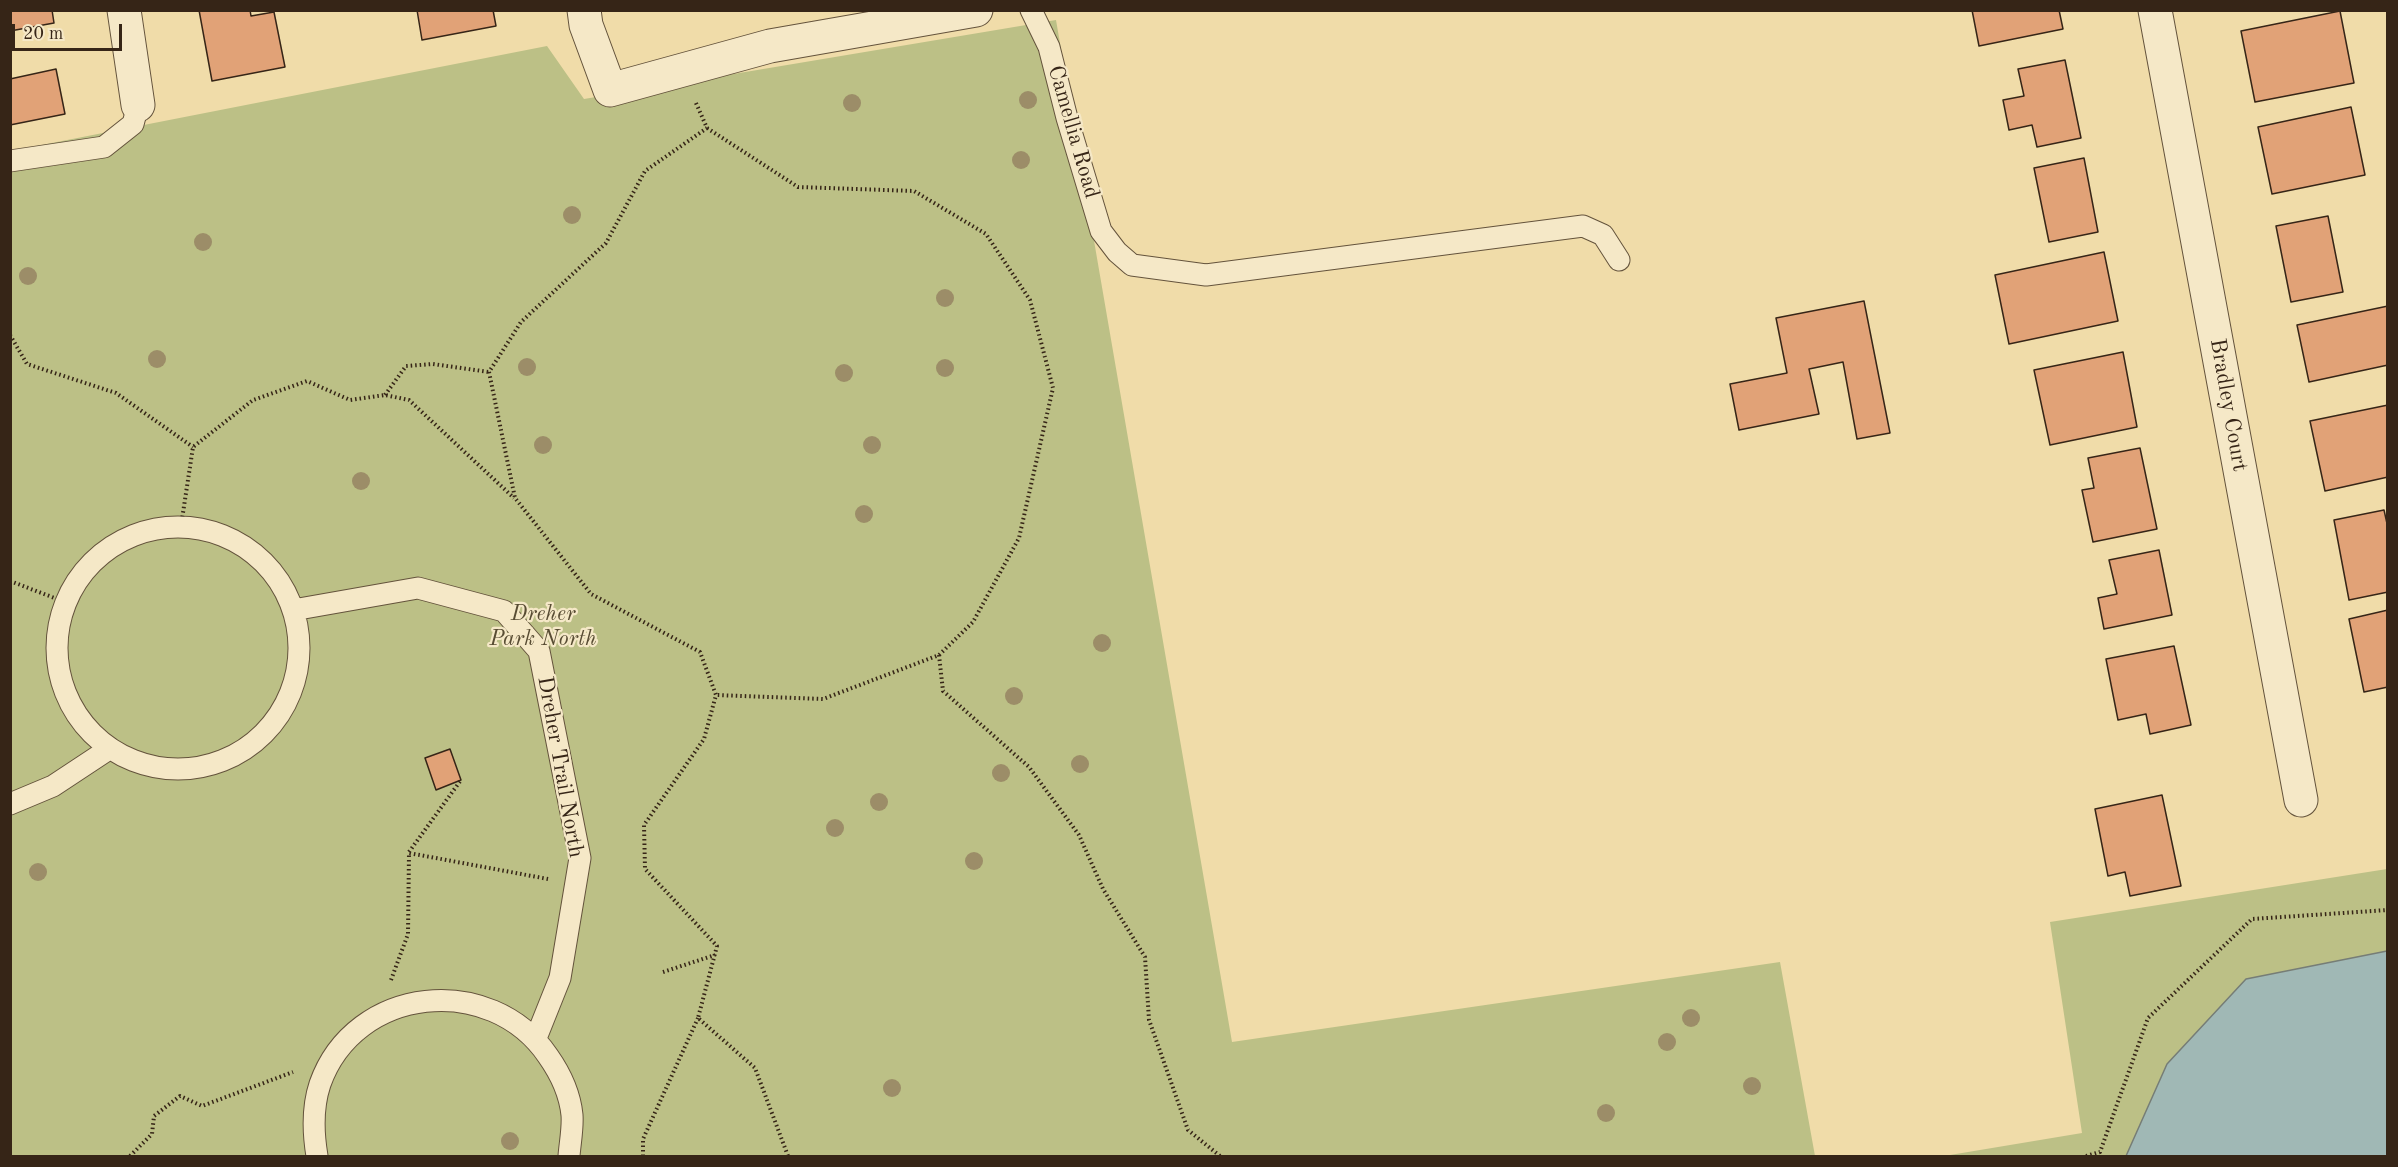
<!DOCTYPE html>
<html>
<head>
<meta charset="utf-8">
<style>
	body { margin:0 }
	#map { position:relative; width:2398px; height:1167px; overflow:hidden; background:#f0dca9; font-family:"Old Standard TT",serif }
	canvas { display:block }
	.frame { position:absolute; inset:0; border:12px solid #362517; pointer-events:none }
	.scale { position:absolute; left:12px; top:24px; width:110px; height:27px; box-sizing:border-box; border:3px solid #362517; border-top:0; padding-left:8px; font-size:18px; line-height:21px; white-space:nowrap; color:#362517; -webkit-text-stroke:4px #f5e8c7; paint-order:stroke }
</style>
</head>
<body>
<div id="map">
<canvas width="2398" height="1167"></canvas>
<div class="frame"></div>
<div class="scale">20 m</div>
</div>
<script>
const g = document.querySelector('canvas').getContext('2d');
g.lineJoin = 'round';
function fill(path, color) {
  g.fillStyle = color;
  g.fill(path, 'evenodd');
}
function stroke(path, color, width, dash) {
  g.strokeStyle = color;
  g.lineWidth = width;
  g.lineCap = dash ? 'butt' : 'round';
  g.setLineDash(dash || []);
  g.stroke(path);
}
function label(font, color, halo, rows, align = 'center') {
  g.font = font + ' "Old Standard TT",serif';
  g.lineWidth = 4.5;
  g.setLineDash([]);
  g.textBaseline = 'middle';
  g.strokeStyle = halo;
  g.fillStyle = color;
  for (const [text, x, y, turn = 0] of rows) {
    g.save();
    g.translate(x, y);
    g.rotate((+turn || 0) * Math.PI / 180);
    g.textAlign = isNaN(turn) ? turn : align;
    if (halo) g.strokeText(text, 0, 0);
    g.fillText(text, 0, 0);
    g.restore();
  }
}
const green = new Path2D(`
	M1056 20 1232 1042 1780 962 1815 1156H11V151L547 46 584 99Z
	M2387 869V1156H1944L2082 1133 2050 922Z`);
const water = new Path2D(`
	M2387 951V1156H2126L2167 1064 2246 979Z`);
const building = new Path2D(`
	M10 10H52L54 23 10 31Z
	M199 10H250L251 16 274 12 285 67 212 81Z
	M417 10H493L496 26 422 40Z
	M1972 10H2059L2063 29 1979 46Z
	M2340 11 2354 83 2255 102 2241 31Z
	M2065 60 2081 138 2037 147 2032 125 2009 130 2003 100 2024 96 2018 69Z
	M56 69 65 114 10 125V79Z
	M2351 107 2365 175 2272 194 2258 127Z
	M2084 158 2098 232 2049 242 2034 168Z
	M2328 216 2343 292 2291 302 2276 226Z
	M2104 252 2118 321 2009 344 1995 275Z
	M1864 301 1890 433 1857 439 1843 362 1809 369 1819 414 1739 430 1730 384 1787 373 1776 318Z
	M2388 306V365L2309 382 2297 325Z
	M2123 352 2137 427 2050 445 2034 370Z
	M2388 405V477L2325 491 2310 421Z
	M2140 448 2157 529 2093 542 2082 490 2094 488 2088 458Z
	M2384 510 2388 528V592L2349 600 2334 520Z
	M2159 550 2172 615 2104 629 2098 598 2117 594 2109 560Z
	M2388 610V687L2364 692 2349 619Z
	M2174 646 2191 725 2150 734 2146 714 2118 720 2106 659Z
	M450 749 461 780 436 790 425 758Z
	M2162 795 2181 886 2130 896 2125 872 2108 876 2095 809Z`);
const path = new Path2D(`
	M696 103 707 128 645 171 606 243 521 322 489 372 515 498 591 594 700 652 716 695 704 739 644 825 645 869 717 946 698 1018 755 1068 788 1156
	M707 128 798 187 914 191 986 234 1030 300 1053 388 1019 538 973 622 939 655 823 699 716 695
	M10 335 27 364 116 393 193 447
	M385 395 406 366 433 364 489 372
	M181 526 193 447 253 400 307 381 350 400 385 395 409 400 514 498
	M10 581 65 602
	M939 655 943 691 1029 767 1079 835 1103 889 1145 957 1149 1020 1188 1130 1220 1156
	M409 852 461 780
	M663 972 715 955
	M391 980 408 934 409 853 548 879
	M130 1156 152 1134 154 1116 180 1096 202 1106 293 1072
	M643 1156V1139L698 1018
	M2086 1156 2100 1152 2148 1018 2252 919 2388 910`);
const service = new Path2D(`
	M1031 10 1049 47 1067 118 1101 231 1117 252 1132 265 1206 275 1583 226 1603 235 1619 260
	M10 161 104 147 133 124 138 105
	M57 648a121 121 0 1 1 242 0a121 121 0 1 1-242 0Z
	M293 610 418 588 504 611 539 651 580 858 560 978 536 1038
	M10 804 53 786 109 749
	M317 1156C313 1132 312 1108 320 1084 355 985 491 972 548 1056 560 1073 570 1095 572 1115 573 1128 570 1143 569 1156`);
const minor = new Path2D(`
	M124 10 138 105
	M584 10 586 25 610 90 770 46 976 10
	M2155 10 2301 800`);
const trees = [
	[1028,100],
	[852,103],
	[1021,160],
	[572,215],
	[203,242],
	[28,276],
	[945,298],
	[157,359],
	[527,367],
	[945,368],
	[844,373],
	[543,445],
	[872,445],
	[361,481],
	[864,514],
	[1102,643],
	[1014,696],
	[1080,764],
	[1001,773],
	[879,802],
	[835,828],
	[974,861],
	[38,872],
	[1691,1018],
	[1667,1042],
	[1752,1086],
	[892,1088],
	[1606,1113],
	[510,1141]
];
const streetNames = [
	["Camellia Road",1073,132,74],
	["Bradley Court",2228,405,80],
	["Dreher Trail North",560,767,80]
];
const parkNames = [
	["Dreher",543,614],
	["Park North",543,639]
];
fill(green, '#bcc086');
fill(water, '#a0b8b5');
stroke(water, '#767d76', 1.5);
fill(building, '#e1a277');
stroke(building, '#362517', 1.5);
stroke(service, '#64533c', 23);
stroke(minor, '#64533c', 35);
stroke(path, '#362517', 4, [1.5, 3]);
stroke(service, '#f5e8c7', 21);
stroke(minor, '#f5e8c7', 33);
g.fillStyle = '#9c8d68';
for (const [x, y] of trees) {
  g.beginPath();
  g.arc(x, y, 9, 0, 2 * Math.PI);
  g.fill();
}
label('22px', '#362517', '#f5e8c7', streetNames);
label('italic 22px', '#584c33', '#f5e8c7', parkNames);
</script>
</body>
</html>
